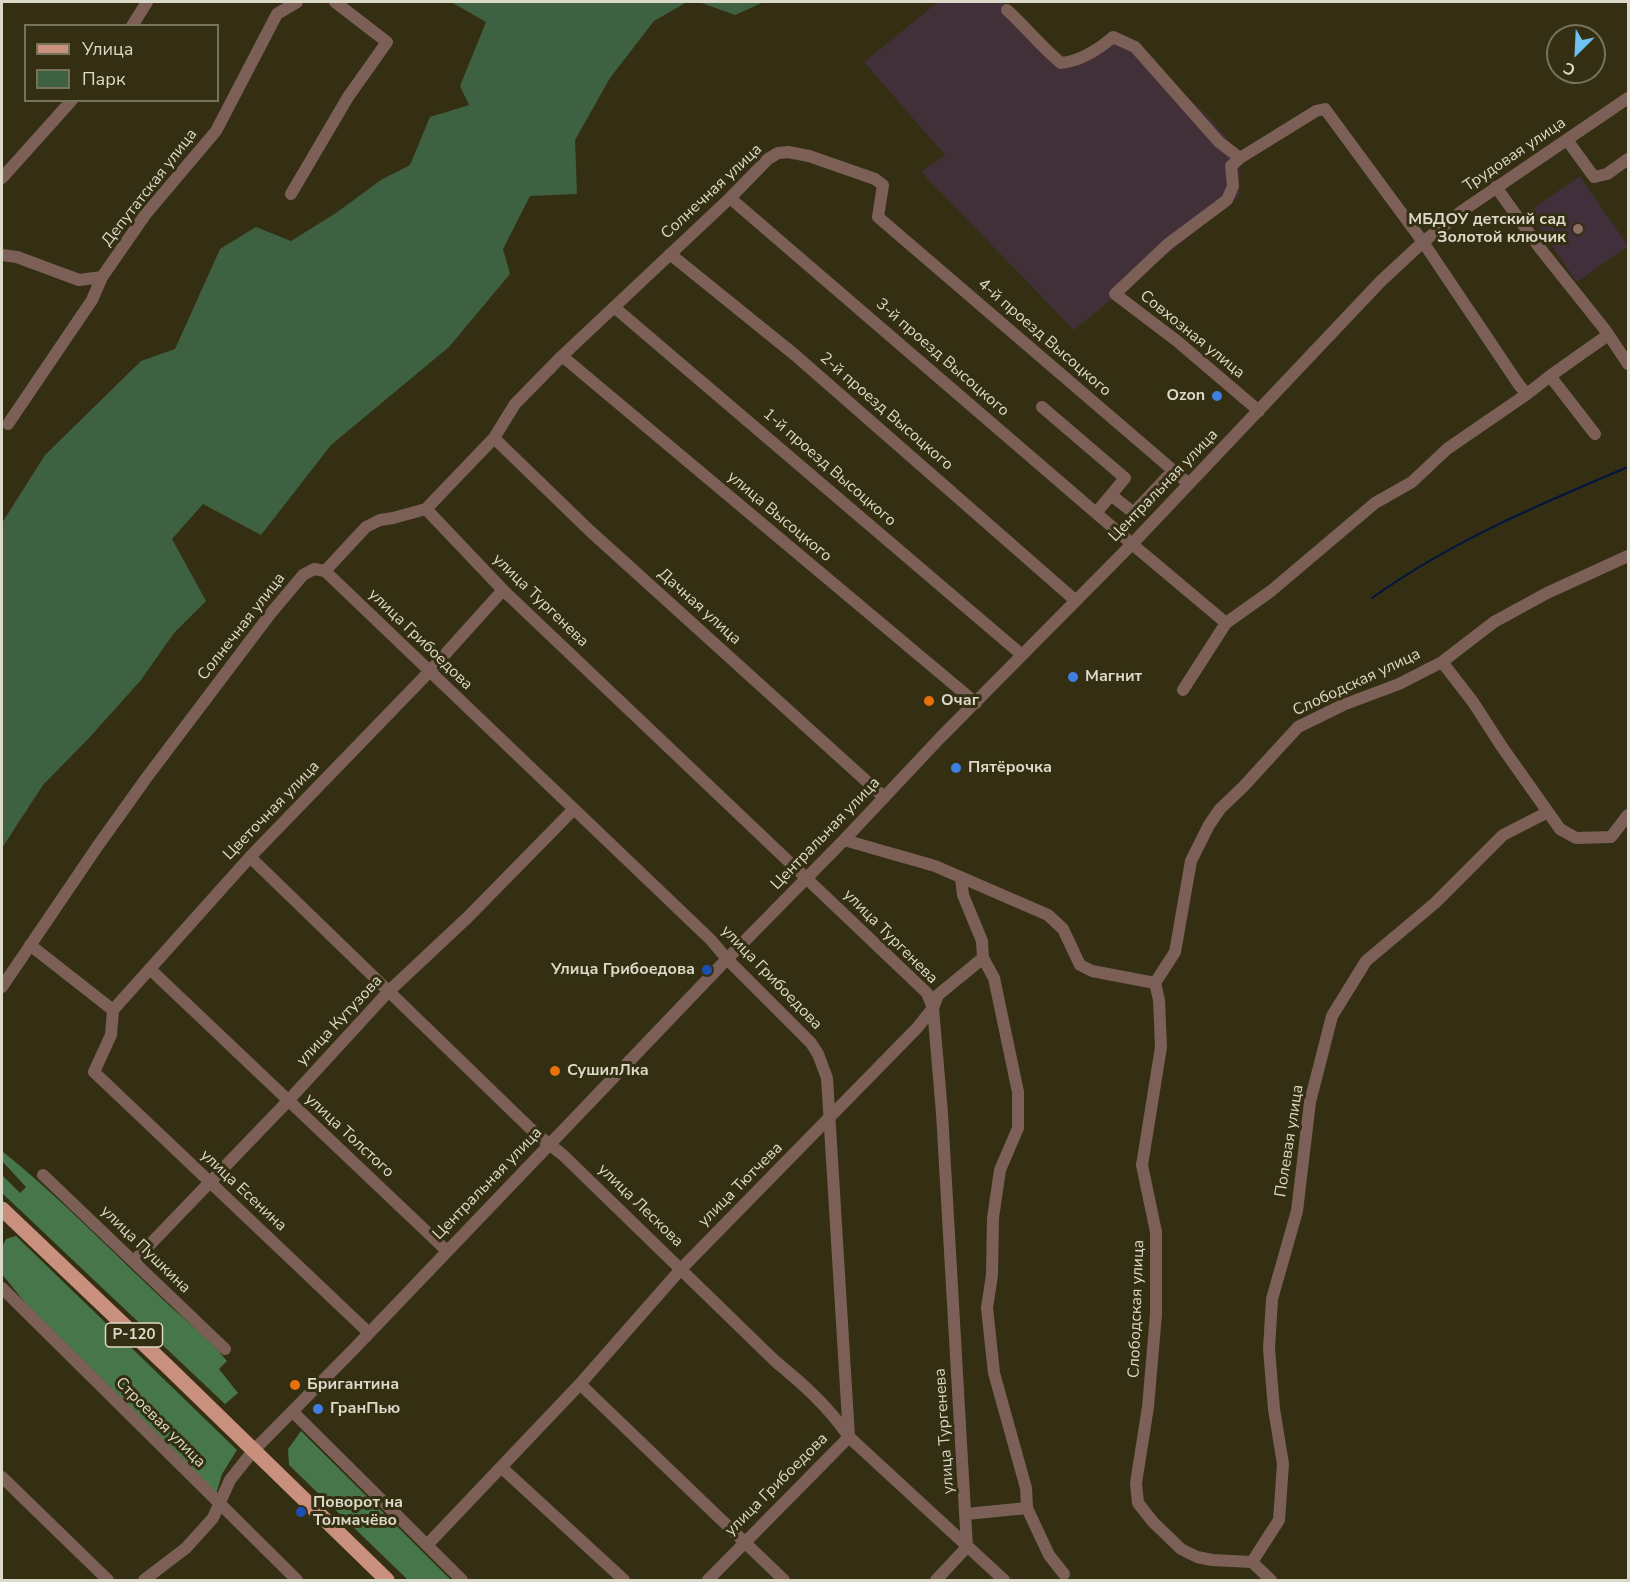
<!DOCTYPE html>
<html>
<head>
<meta charset="utf-8">
<style>
	body { margin:0 }
	#map { position:relative; width:1630px; height:1582px; overflow:hidden; background:#342f12; font-family:"Nunito Sans",sans-serif }
	canvas { display:block }
	.frame { position:absolute; inset:0; border:3px solid #dbd9c8; pointer-events:none }
	.legend { position:absolute; left:24px; top:24px; width:195px; height:78px; box-sizing:border-box; background:#342f12; border:2px solid #77735b; margin:0; padding:8px 10px; list-style:none; font-size:18px; color:#dbd9c8 }
	.legend li { display:flex; align-items:center; gap:12px; height:30px }
	.legend b { width:30px; border:2px solid #77735b }
	.north { position:absolute; left:1546px; top:24px; width:60px; height:60px; box-sizing:border-box; background:#342f12; border:2px solid #77735b; border-radius:50%; rotate:204deg; font-size:16px; font-weight:700; line-height:24px; text-align:center; color:#dbd9c8 }
	.north::after { content:''; display:block; margin:auto; width:21px; height:27px; background:#6dc2f3; clip-path:polygon(50% 0,100% 100%,50% 72%,0 100%) }
</style>
</head>
<body>
<div id="map">
<canvas width="1630" height="1582"></canvas>
<div class="frame"></div>
<ul class="legend">
<li><b style="height:8px;background:#c8907d"></b>Улица</li>
<li><b style="height:16px;background:#3e6141"></b>Парк</li>
</ul>
<div class="north">С</div>
</div>
<script>
const g = document.querySelector('canvas').getContext('2d');
g.lineJoin = 'round';
function fill(path, color) {
  g.fillStyle = color;
  g.fill(path, 'evenodd');
}
function stroke(path, color, width, dash) {
  g.strokeStyle = color;
  g.lineWidth = width;
  g.lineCap = dash ? 'butt' : 'round';
  g.setLineDash(dash || []);
  g.stroke(path);
}
function label(font, color, halo, rows, align = 'center') {
  g.font = font + ' "Nunito Sans",sans-serif';
  g.lineWidth = 6;
  g.setLineDash([]);
  g.textBaseline = 'middle';
  g.strokeStyle = halo;
  g.fillStyle = color;
  for (const [text, x, y, turn = 0] of rows) {
    g.save();
    g.translate(x, y);
    g.rotate((+turn || 0) * Math.PI / 180);
    g.textAlign = isNaN(turn) ? turn : align;
    if (halo) g.strokeText(text, 0, 0);
    g.fillText(text, 0, 0);
    g.restore();
  }
}
const industrial = new Path2D(`
	M938 2H1002L1063 60 1113 37 1131 42 1213 122 1240 154 1239 196 1074 330 921 172 945 155 864 62Z`);
const education = new Path2D(`
	M1580 176 1628 246 1577 282 1528 212Z`);
const green = new Path2D(`
	M451 2H687L654 21 610 78 575 140 577 194 530 196 503 249 510 274 449 347 331 445 261 535 203 504 172 539 206 601 174 633 141 680 89 738 43 785 2 848V523L45 455 141 361 175 349 220 249 256 227 291 241 336 213 381 180 410 165 430 117 469 105 460 86 486 22Z
	M699 2H764L735 15Z`);
const forest = new Path2D(`
	M2 1151C56 1194 104 1244 154 1291 178 1315 206 1335 227 1361L219 1369 238 1393 225 1404 2 1193V1175L20 1193 26 1187 2 1161Z
	M16 1236 237 1450 222 1474 215 1498 50 1334 2 1274V1247L6 1239Z
	M301 1431 451 1580H408L289 1465 288 1449Z`);
const stream = new Path2D(`
	M1372 598C1450 542 1540 504 1628 467`);
const minor = new Path2D(`
	M1007 10C1026 27 1041 47 1061 63 1080 61 1099 49 1113 37L1135 47 1219 142 1240 158 1316 111 1325 109 1423 242 1519 385 1527 394 1550 376 1595 434
	M132 26 147 2
	M1567 140 1594 177 1607 174 1628 159
	M1240 158 1231 166 1233 186 1227 200 1168 244 1115 294 1177 341 1259 411
	M2 178 72 100
	M1496 187 1539 247 1606 331 1628 364
	M291 194 348 97 387 42 335 2
	M730 198 1132 544 1226 623
	M670 254 795 355 1076 601
	M2 255 17 257 79 280 102 277 145 215 216 131 277 14 297 2
	M614 307 1022 655
	M562 356 976 703
	M1550 376 1608 335
	M1042 407 1125 478 1096 513
	M8 424 92 300 102 277
	M494 438 589 530 884 797
	M1111 495 1130 510 1135 511 1167 477
	M426 509 503 590 927 993 933 1008 942 1113 967 1547 936 1580
	M325 571 711 940 727 959 811 1043 818 1054 827 1078 849 1437 708 1580
	M1442 662 1473 702 1502 747 1560 829 1576 838 1611 837 1628 815
	M1183 690 1226 623 1271 591 1375 503 1412 482 1447 449 1527 394
	M844 840 935 866 1048 915 1063 929 1080 965 1092 971 1155 983 1159 1000 1161 1047 1142 1165 1156 1232V1314L1148 1407 1136 1483 1138 1503 1153 1522 1181 1549 1197 1557 1212 1560 1252 1562
	M250 857 535 1133 563 1155 775 1361C803 1384 829 1407 849 1437L1004 1580
	M961 878 963 895 982 941 983 958 994 978 1018 1092V1128L1000 1170 993 1218 992 1275 987 1308 994 1373 1026 1488 1027 1508 1049 1555 1064 1574
	M30 945 113 1010
	M151 970 447 1251
	M1155 983 1175 952 1191 861 1209 825 1220 809 1243 787 1298 727 1343 705 1399 684 1442 662 1494 622 1547 593 1628 556
	M2 987 97 847 147 777 271 613 303 575 314 569 325 571 366 527 380 520 393 518 426 509 494 438 515 404 562 356 730 198 768 159 778 153 788 152 809 156 875 179 883 185 878 217 1189 484
	M43 1175 225 1349
	M134 1261 288 1101 388 992 468 917 574 809
	M2 1288 297 1580
	M369 1333 94 1072 111 1035 113 1010 250 857 429 672 503 590
	M580 1384 784 1580
	M293 1412 462 1580
	M501 1467 624 1580
	M2 1477 108 1580
	M966 1514 1027 1508
	M427 1545 580 1384 681 1269 917 1028 933 1008 938 995 983 958
	M1252 1562 1279 1520 1283 1464 1274 1409 1269 1349 1272 1299 1297 1211 1310 1102 1332 1016 1366 961 1435 903 1503 835 1548 812
	M1252 1562 1271 1580
	M144 1580 186 1548 213 1518 230 1480 253 1451 351 1352 727 959 844 840 940 738 1132 544 1381 281 1423 242 1462 211 1628 98`);
const major = new Path2D(`
	M2 1209 168 1367 387 1580`);
const markers = [
	[1578,229,6,"#8d6e63"],
	[1217,396,6,"#3f7fe0"],
	[1073,677,6,"#3f7fe0"],
	[929,701,6,"#e8710a"],
	[956,768,6,"#3f7fe0"],
	[707,970,6,"#1a4fb4"],
	[555,1071,6,"#e8710a"],
	[295,1385,6,"#e8710a"],
	[318,1409,6,"#3f7fe0"],
	[301,1512,6,"#1a4fb4"]
];
const shields = [
	[134,1335,57]
];
const shieldNames = [
	["Р-120",134,1335]
];
const streetNames = [
	["Трудовая улица",1515,155,-34],
	["Депутатская улица",150,188,-52],
	["Солнечная улица",712,192,-43],
	["Совхозная улица",1192,335,39],
	["4-й проезд Высоцкого",1044,338,41],
	["3-й проезд Высоцкого",942,358,41],
	["2-й проезд Высоцкого",886,412,41],
	["1-й проезд Высоцкого",829,468,41],
	["Центральная улица",1164,486,-46],
	["улица Высоцкого",779,517,40],
	["улица Тургенева",540,601,44],
	["Дачная улица",699,607,42],
	["Солнечная улица",242,627,-52],
	["улица Грибоедова",420,640,44],
	["Слободская улица",1357,683,-25],
	["Цветочная улица",272,811,-46],
	["Центральная улица",826,834,-46],
	["улица Тургенева",890,937,45],
	["улица Грибоедова",771,978,46],
	["улица Кутузова",340,1021,-47],
	["улица Толстого",349,1136,43],
	["Полевая улица",1290,1141,-81],
	["Центральная улица",488,1184,-46],
	["улица Тютчева",741,1185,-45],
	["улица Есенина",243,1191,43],
	["улица Лескова",640,1206,44],
	["улица Пушкина",145,1250,44],
	["Слободская улица",1137,1309,-88],
	["Строевая улица",160,1423,45],
	["улица Тургенева",945,1431,-94],
	["улица Грибоедова",777,1485,-45]
];
const poiNames = [
	["МБДОУ детский сад",1566,220,"right"],
	["Золотой ключик",1566,238,"right"],
	["Ozon",1205,396,"right"],
	["Магнит",1085,677],
	["Очаг",941,701],
	["Пятёрочка",968,768],
	["Улица Грибоедова",695,970,"right"],
	["СушилЛка",567,1071],
	["Бригантина",307,1385],
	["ГранПью",330,1409],
	["Поворот на",313,1503],
	["Толмачёво",313,1521]
];
fill(industrial, '#423039');
fill(education, '#41303b');
fill(green, '#3e6141');
fill(forest, '#46764a');
stroke(stream, '#011540', 2);
stroke(minor, '#7c6057', 12);
stroke(major, '#c8907d', 15);
for (const [x, y, r, color] of markers) {
  const dot = new Path2D();
  dot.arc(x, y, r, 0, 2 * Math.PI);
  g.fillStyle = color;
  g.fill(dot);
  stroke(dot, '#342f12', 2);
}
for (const [x, y, w] of shields) {
  const box = new Path2D();
  box.roundRect(x - w / 2, y - 12, w, 24, 4.5);
  g.fillStyle = '#342f12';
  g.fill(box);
  stroke(box, '#dbd9c8', 1.5);
}
label('bold 15px', '#dbd9c8', null, shieldNames);
label('16px', '#dbd9c8', '#342f12', streetNames);
label('bold 16px', '#dbd9c8', '#342f12', poiNames, 'left');
</script>
</body>
</html>
